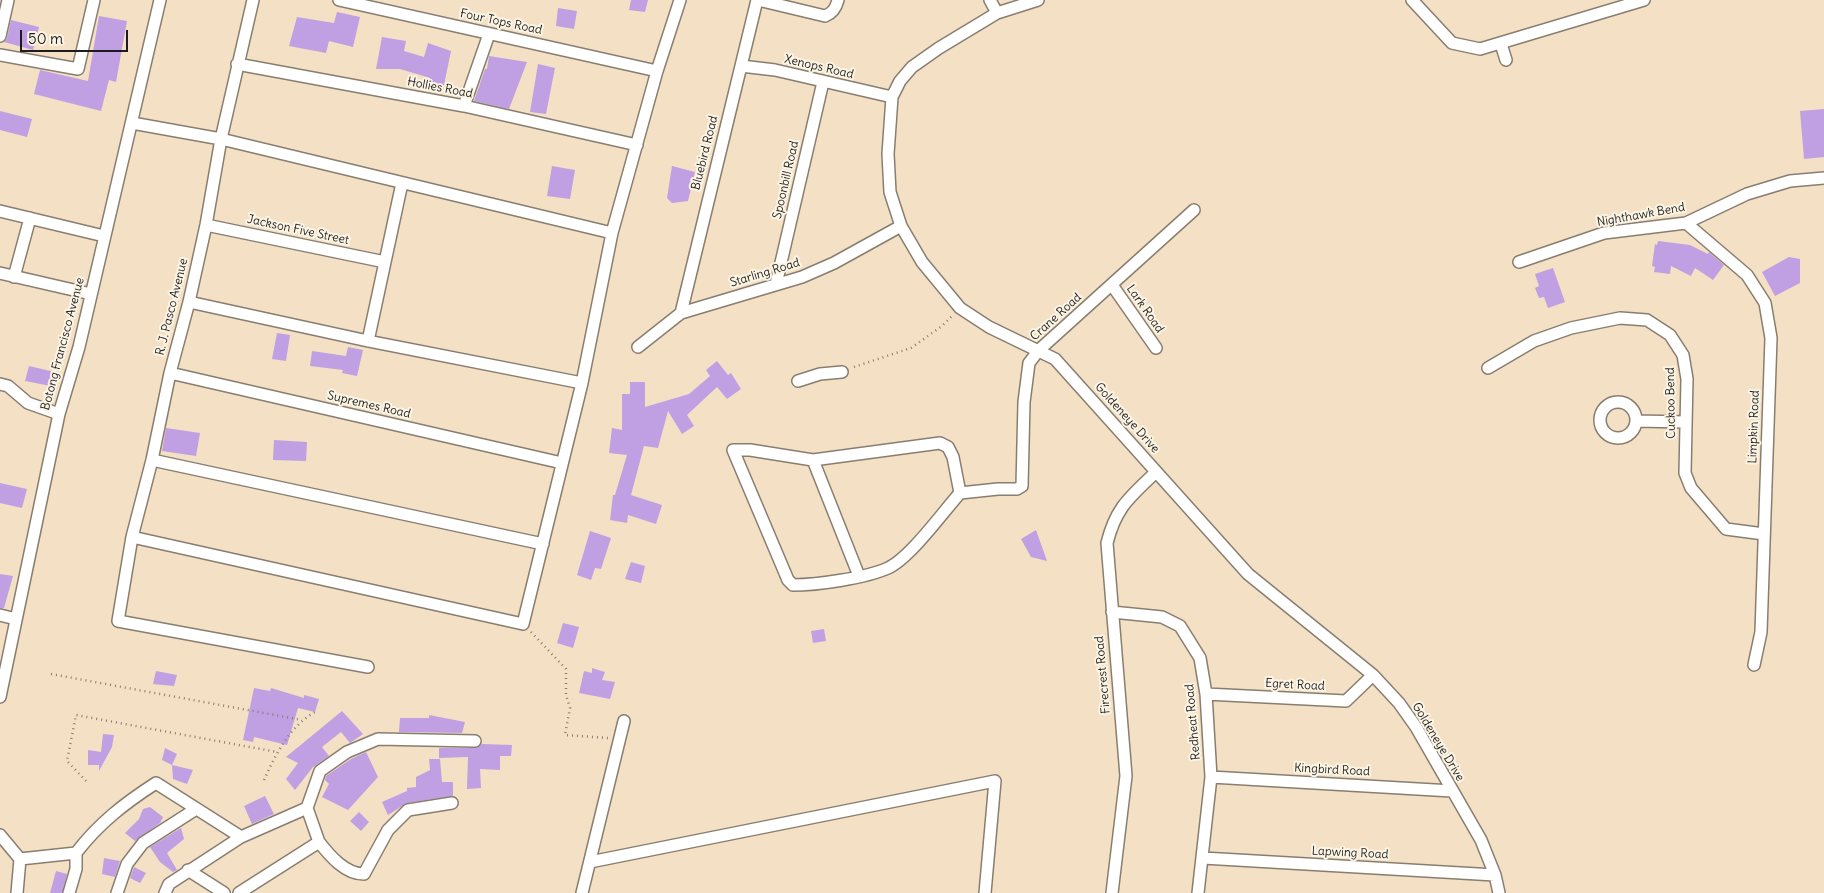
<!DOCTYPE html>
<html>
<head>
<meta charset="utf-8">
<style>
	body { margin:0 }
	#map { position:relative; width:1824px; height:893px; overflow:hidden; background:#f4e0c4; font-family:Delius,sans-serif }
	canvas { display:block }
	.scale { position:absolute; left:20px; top:30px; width:108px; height:22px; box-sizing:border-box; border:2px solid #1c1c1c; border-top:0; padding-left:6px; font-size:15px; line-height:18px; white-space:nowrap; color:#1c1c1c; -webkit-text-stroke:4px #fcf5e5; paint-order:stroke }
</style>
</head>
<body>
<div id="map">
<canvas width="1824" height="893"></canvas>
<div class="scale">50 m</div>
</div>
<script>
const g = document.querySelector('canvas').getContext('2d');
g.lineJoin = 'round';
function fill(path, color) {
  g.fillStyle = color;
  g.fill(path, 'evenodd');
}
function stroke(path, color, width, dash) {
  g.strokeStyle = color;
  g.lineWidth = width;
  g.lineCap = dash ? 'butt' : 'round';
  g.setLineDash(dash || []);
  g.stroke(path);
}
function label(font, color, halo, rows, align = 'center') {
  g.font = font + ' Delius,sans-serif';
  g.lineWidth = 4;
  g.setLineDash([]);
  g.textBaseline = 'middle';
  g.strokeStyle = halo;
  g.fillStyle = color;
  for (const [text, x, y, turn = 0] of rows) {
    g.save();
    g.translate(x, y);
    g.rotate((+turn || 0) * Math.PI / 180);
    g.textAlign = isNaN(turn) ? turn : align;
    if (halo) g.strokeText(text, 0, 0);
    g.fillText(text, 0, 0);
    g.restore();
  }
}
const building = new Path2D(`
	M631 0H648L645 12 629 10Z
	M558 8 577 11 574 29 556 26Z
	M337 12 360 17 353 47 329 41 326 53 289 46 297 17 334 23Z
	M99 16 127 21 116 82 109 80 101 111 34 94 40 70 88 81Z
	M11 20 39 27 33 50 4 42 7 38Z
	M382 37 406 41 404 51 424 57 428 43 451 51 443 90 428 85 430 78 400 69H376Z
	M489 56 527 62 509 109 474 101 485 69H487Z
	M538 64 555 68 546 114 530 112Z
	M1824 109V157L1804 159 1800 111Z
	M0 111 32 119 27 137 0 130Z
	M552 166 575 170 570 199 547 196Z
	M672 166 695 172 688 201 672 203 667 198Z
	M1658 241 1690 245 1708 254 1709 252 1724 265 1713 280 1695 268 1691 276 1671 266 1670 274 1654 272 1655 267 1652 266 1655 244 1657 245Z
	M1789 257 1800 259V283L1775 296 1762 272Z
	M1553 268 1565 302 1548 308 1544 297 1539 298 1535 288 1539 286 1535 274Z
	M277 333 290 335 286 361 272 359Z
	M348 347 363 350 357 376 342 373 343 370 310 366 312 351 346 356Z
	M717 361 728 375 731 373 741 389 727 399 717 387 687 415 694 426 682 434 668 411 658 448 644 446 631 495 662 505 656 524 628 515 627 523 610 520 613 495H615L627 455 609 453 612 428 622 430V394H630V382H645V407L689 394 710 376 706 370Z
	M29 366 59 373 56 387 25 381Z
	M166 428 200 433 196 456 162 451Z
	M274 440 307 442 306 461 273 460Z
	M0 483 27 489 22 508 0 503Z
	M1036 530 1047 561 1031 557 1021 539Z
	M590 531 611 538 601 569 595 568 591 580 577 575Z
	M631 562 645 566 641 583 625 579Z
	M0 574 13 576 4 608H0Z
	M563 623 579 627 573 648 557 643Z
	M824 629 826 641 813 643 811 631Z
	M592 668 605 672 602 680 615 682 610 699 579 693 584 671 592 673Z
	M156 671 177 675 174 686 153 684Z
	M254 688 270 691 271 688 304 698V695L319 699 315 712 298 708 287 745 254 737 253 742 243 740Z
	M342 711 363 734 350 743 341 732 322 747 329 756 313 767 295 790 286 779 298 763 286 757Z
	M429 715 465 722 462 733 399 732 400 718H429Z
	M103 734 114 735 112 747 99 771V765H88V750L101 752Z
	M482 744 512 745 511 756H500V770L480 769 481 788 467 789 468 757 439 758V748H475Z
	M165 748 177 754 172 765 162 760Z
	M366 752 378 777 348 810 322 797 329 784 325 780 326 776 351 759Z
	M429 759H440L442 782H453V796L407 803 388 815 382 802 407 791V788L416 787V777L430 770Z
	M172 765 193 770 187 784 173 779Z
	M265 796 274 814 252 824 244 806Z
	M150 807 163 817 160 823 135 841 125 833 139 819 143 809Z
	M359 812 369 822 361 831 350 821Z
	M181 828 184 839 167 853 177 870 173 872 160 862 150 847Z
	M104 858 120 861 115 877 102 874Z
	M134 867 146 873 140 883 130 878Z
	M56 871 67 874 62 893H50Z`);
const path = new Path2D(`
	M854 367 911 348 942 326 952 316
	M531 632 566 669V695L570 708 565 735 608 738
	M51 674 302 720
	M264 780C276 754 289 727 315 712
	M86 781 67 761 76 715 277 752`);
const minor = new Path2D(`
	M253 0 221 139 206 225 189 302 170 373 152 460 132 537 118 621 368 667
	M339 0 657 71
	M758 0 825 16C833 13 836 8 838 0
	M990 0 997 13
	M1038 0 997 13 939 48 912 67 900 81 892 97 888 154 890 192 901 226 922 262 960 308 989 327 1055 359 1248 574 1373 675 1399 703 1416 727 1481 840 1495 875 1499 893
	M1412 0 1452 43 1480 49 1644 0
	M0 36 8 0
	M1501 44 1506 60
	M0 55 78 69 94 0
	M237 64 464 106 637 145
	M741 66 775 70 892 97
	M464 106 489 34
	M132 123 221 139 612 233
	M0 211 104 236
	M1686 223 1747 275 1765 303 1771 338 1761 632 1754 665
	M206 225 385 262
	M1519 262 1604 233 1686 223 1747 194 1790 181 1824 178
	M0 273 91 294
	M14 277 30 218
	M776 284 823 82
	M1112 285 1156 348
	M189 302 368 341 582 383
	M681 313 757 0
	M368 341 402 183
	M638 347 681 313 802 277 834 263 901 226
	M1488 368 1534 341 1571 328 1620 318 1647 320 1670 335 1683 355 1687 379 1685 473 1691 488 1726 529 1764 534
	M170 373 562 463
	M798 381 820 374 842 372
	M0 384 8 386 28 403 59 414
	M1600 420a18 18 0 1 1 36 0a18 18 0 1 1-36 0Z
	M1636 421 1686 422
	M152 460 543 544
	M813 460 859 576
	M960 493 953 457 948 447 940 443 813 460 750 450H733L788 580 793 585C817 585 866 578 888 568 910 558 943 512 960 493L998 489H1017L1022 486 1024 402 1029 363 1039 350 1194 210
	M132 537 523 624 582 383 612 233 657 71 680 0
	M1112 612 1162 617 1180 626 1200 658 1206 694 1211 777 1198 893
	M0 615 16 619
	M1206 694 1346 701 1373 675
	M0 697 59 414 79 347 160 0
	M1211 777 1452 791
	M0 835 20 859 76 853C99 823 125 803 156 783L241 837 307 808
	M319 842C330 856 345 874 364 874L388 830 408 810 452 803
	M1203 858 1495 875
	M590 862 995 781 985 893
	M188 870 224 893
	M17 893 20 859
	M69 893 76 869V853
	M117 893 127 864 143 843 196 809
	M165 893 169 884 241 837
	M239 893 319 842 307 808 320 771 347 752 378 739 475 741
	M582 893 624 721
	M1112 893 1126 776 1107 543C1116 507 1130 497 1156 472`);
const streetNames = [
	["Four Tops Road",501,22,12],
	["Xenops Road",819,67,13],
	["Hollies Road",440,88,11],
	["Bluebird Road",705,153,-76],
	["Spoonbill Road",786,180,-77],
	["Nighthawk Bend",1641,215,-10],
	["Jackson Five Street",298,230,12],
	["Starling Road",765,273,-17],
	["R. J. Pasco Avenue",172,307,-76],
	["Lark Road",1145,309,55],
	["Crane Road",1056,317,-42],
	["Botong Francisco Avenue",63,344,-75],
	["Cuckoo Bend",1671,403,-91],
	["Supremes Road",369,405,13],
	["Goldeneye Drive",1127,418,48],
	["Limpkin Road",1754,427,-88],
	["Firecrest Road",1103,675,-95],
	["Egret Road",1295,685,3],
	["Redheat Road",1193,722,-95],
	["Goldeneye Drive",1438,742,59],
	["Kingbird Road",1332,770,3],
	["Lapwing Road",1350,853,3]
];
fill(building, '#c19fe3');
stroke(minor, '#887e70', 14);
stroke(path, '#887e70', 2.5, [1, 4]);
stroke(minor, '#fff', 11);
label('12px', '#1c1c1c', '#fcf5e5', streetNames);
</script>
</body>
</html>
